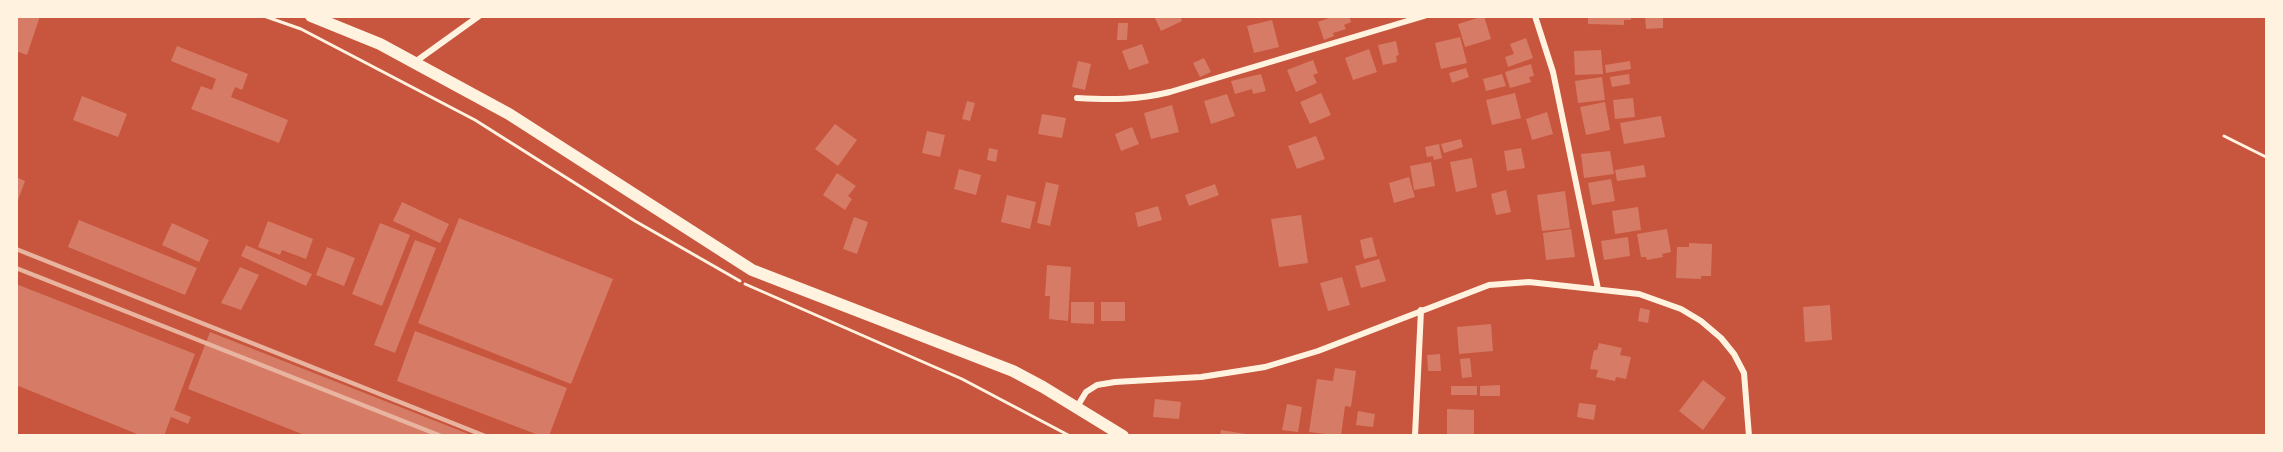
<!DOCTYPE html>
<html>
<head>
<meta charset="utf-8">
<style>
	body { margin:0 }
	#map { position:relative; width:2283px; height:452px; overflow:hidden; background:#c8553d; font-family:Commissioner,sans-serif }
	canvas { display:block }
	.frame { position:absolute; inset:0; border:18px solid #fff3e0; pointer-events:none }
</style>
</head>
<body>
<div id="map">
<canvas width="2283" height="452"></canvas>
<div class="frame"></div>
</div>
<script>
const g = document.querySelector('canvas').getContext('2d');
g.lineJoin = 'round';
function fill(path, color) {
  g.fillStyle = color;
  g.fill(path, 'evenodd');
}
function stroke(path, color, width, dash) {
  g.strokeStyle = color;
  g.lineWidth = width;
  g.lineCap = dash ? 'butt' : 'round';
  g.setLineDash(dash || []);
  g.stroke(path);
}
const building = new Path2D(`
	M16 16H40L27 55 16 51Z
	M1154 16H1180L1182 21 1161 31Z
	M1334 16H1349L1351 22 1344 25 1346 29 1333 33 1334 36 1324 40 1318 22Z
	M1484 16 1491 39 1465 47 1458 24Z
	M1588 16H1631V20H1624V25L1588 24Z
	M1645 16H1663V28L1646 29Z
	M1272 20 1279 47 1254 53 1247 26Z
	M1118 23H1128L1127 40H1117Z
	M1460 37 1467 63 1441 69 1435 43Z
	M1526 38 1533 58 1508 67 1505 57 1514 54 1510 44Z
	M1396 41 1399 55 1396 56 1397 62 1383 65 1378 45Z
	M1142 44 1149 63 1129 70 1122 51Z
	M177 46 248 74 242 90 235 87 231 97 288 120 279 143 191 109 201 86 212 90 216 79 171 61Z
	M1369 49 1377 72 1353 80 1345 58Z
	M1601 50 1603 74 1575 75 1574 51Z
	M1204 58 1211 72 1200 77 1193 63Z
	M1313 60 1318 73 1313 75 1317 83 1296 92 1287 70Z
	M1078 61 1091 64 1085 90 1072 87Z
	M1630 61 1631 69 1606 73 1605 65Z
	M1531 64 1534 76 1529 77 1531 82 1510 88 1505 72Z
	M1466 68 1469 77 1452 83 1449 73Z
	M1261 74 1266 91 1253 94 1252 89 1235 94 1231 81Z
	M1502 74 1506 86 1486 91 1483 79Z
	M1629 74 1630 84 1612 87 1610 77Z
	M1602 77 1605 100 1578 103 1575 81Z
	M1321 93 1331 115 1310 124 1300 102Z
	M1515 93 1521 118 1492 125 1486 100Z
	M1227 94 1235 116 1211 124 1204 101Z
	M82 96 127 114 118 137 73 120Z
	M1633 98 1635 117 1615 119 1613 100Z
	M967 101 975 103 970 121 962 119Z
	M1605 102 1610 130 1586 135 1580 107Z
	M1172 105 1179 132 1151 139 1144 113Z
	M1547 112 1553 134 1532 140 1526 119Z
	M1042 114 1066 118 1062 138 1038 134Z
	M1661 116 1665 137 1624 144 1620 123Z
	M835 124 857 140 838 166 815 149Z
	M1132 127 1139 144 1121 151 1115 134Z
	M927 131 945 135 940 157 922 153Z
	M1316 136 1325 159 1297 169 1288 146Z
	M1461 139 1463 147 1444 153 1441 144Z
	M1439 144 1442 158 1434 160 1433 156 1427 157 1425 147Z
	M989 148 998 150 996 162 987 160Z
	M1521 148 1525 168 1507 171 1504 151Z
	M1610 151 1614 174 1584 178 1581 154Z
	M1472 158 1477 187 1456 192 1450 162Z
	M1431 162 1435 186 1414 190 1410 166Z
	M1644 165 1646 177 1617 181 1615 170Z
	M959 169 981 175 976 195 954 189Z
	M837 173 856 186 848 196 852 199 845 210 823 195Z
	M16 177 25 181 17 203H16Z
	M1409 177 1415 197 1394 203 1389 183Z
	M1611 179 1615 201 1592 205 1588 183Z
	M1046 182 1059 185 1050 226 1037 223Z
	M1215 184 1219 195 1189 206 1185 195Z
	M1506 190 1511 212 1496 215 1491 194Z
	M1565 191 1570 228 1542 231 1537 195Z
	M1007 195 1036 202 1030 229 1001 222Z
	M402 202 449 224 440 243 393 221Z
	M1158 206 1162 220 1138 227 1135 213Z
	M1638 207 1641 230 1615 234 1612 211Z
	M1301 215 1308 263 1279 267 1271 219Z
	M854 217 868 222 857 254 843 249Z
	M459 218 613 279 571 384 418 323Z
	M79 220 197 268 185 295 68 247Z
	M268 221 313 239 306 259 282 250 280 255 258 247Z
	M172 223 209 240 199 262 162 245Z
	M380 223 410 235 382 306 352 294Z
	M1571 229 1575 257 1546 260 1543 233Z
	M1667 229 1671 252 1662 254 1663 257 1647 260 1646 257H1641L1637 234Z
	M1372 237 1377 256 1364 259 1360 240Z
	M1628 237 1630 256 1604 260 1601 241Z
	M415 240 436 248 395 353 374 345Z
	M1689 243 1712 244 1711 276H1701V279L1676 278 1677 247H1689Z
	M246 245 312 274 306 286 241 256Z
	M327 247 355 258 344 286 316 275Z
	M1379 259 1386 281 1361 288 1355 266Z
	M1047 265 1071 267 1068 321 1049 319 1050 296H1045Z
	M240 267 259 275 241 310 221 303Z
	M1342 277 1350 305 1328 311 1320 283Z
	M16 284 195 354 174 410 191 417 188 424 171 417 164 436H142L16 385Z
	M1071 302H1094V324L1071 323Z
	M1101 302H1125V321H1101Z
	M1830 305 1832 340 1805 342 1803 307Z
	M1640 308 1650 310 1648 323 1638 321Z
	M1491 324 1493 351 1459 354 1457 327Z
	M415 331 567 388 549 436H541L397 381Z
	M210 332 471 435V436H307L188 389Z
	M1599 343 1622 348 1620 355 1631 357 1626 379 1616 377 1615 381 1596 377 1598 370 1590 369 1594 350H1597Z
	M1440 354 1441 371H1428L1427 355Z
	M1470 358 1472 377 1462 378 1460 359Z
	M1335 368 1356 371 1351 407 1345 406 1341 436 1309 432 1317 379 1333 381Z
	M1703 380 1726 398 1703 430 1679 411Z
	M1500 385V396H1480V386Z
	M1451 386H1477V395H1451Z
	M1155 399 1181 402 1179 419 1153 417Z
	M1579 403 1596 405 1594 420 1577 417Z
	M1287 404 1302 407 1298 432 1282 430Z
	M1447 409 1474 410V436H1447Z
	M1358 411 1375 414 1373 427 1356 425Z
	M1221 430 1246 434V436H1220Z`);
const path = new Path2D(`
	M264 16 301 29 475 120 635 221 740 281
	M2224 136 2266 157
	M745 284 962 379 1070 436`);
const minor = new Path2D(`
	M1535 16 1553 72 1598 289
	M415 62 479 16
	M1077 98C1111 100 1137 100 1170 92L1424 16
	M1077 407 1086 392 1097 385 1115 382 1201 377 1265 367 1318 351 1489 285 1529 282 1639 294 1681 309 1701 321 1721 338 1734 354 1744 373 1749 436
	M1415 436 1421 310`);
const secondary = new Path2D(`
	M311 16 380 44 509 114 752 270 1013 371 1043 387 1123 436`);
const rail = new Path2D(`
	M16 249 485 436
	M16 268 441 436`);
fill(building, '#d67c66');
stroke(path, '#fff3e0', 3);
stroke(minor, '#fff3e0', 6);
stroke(secondary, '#fff3e0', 12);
stroke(rail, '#e9b49f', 4.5);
</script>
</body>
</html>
